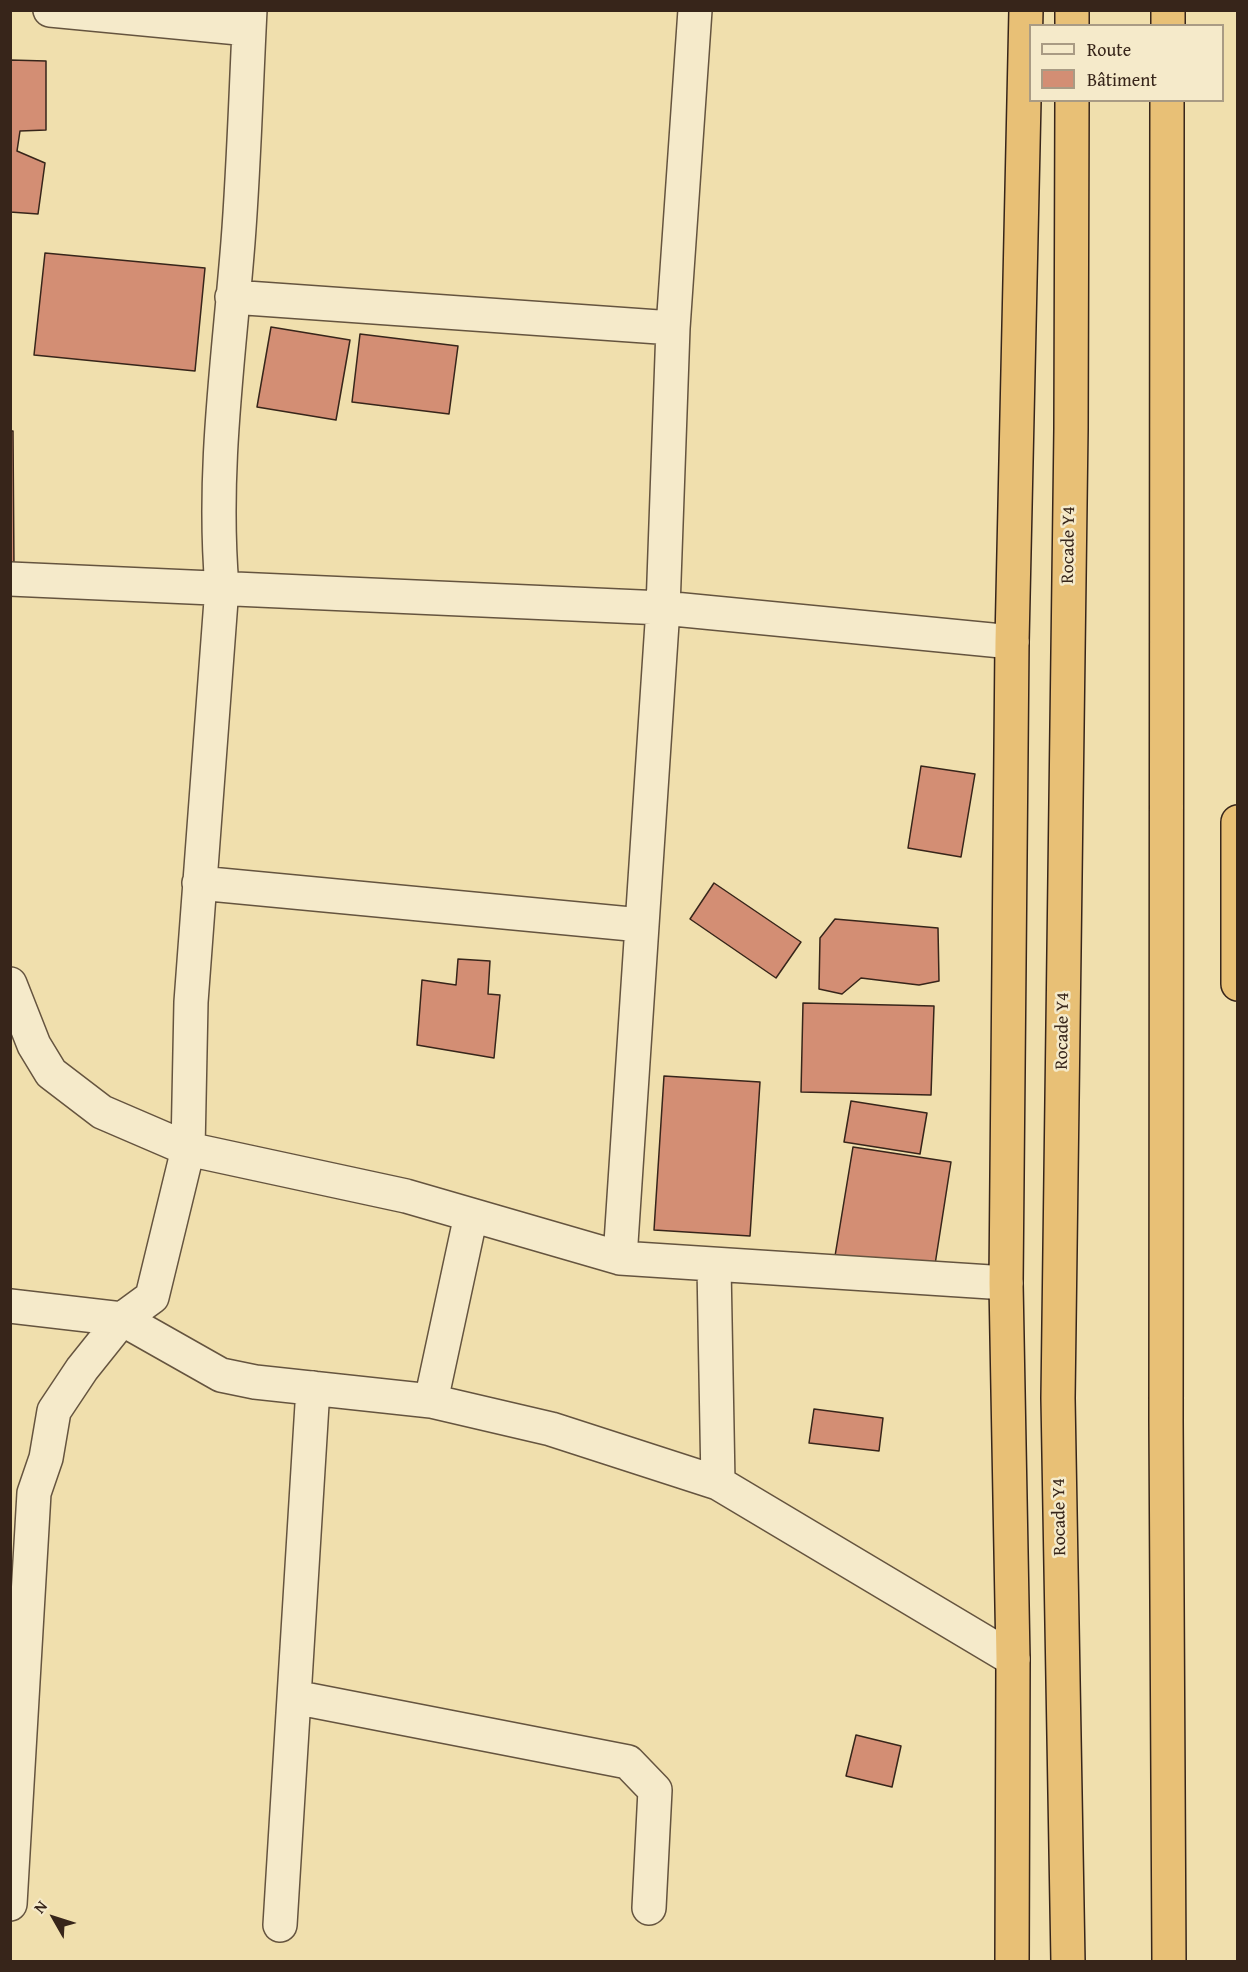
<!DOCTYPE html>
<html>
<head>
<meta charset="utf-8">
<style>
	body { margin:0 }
	#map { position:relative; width:1248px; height:1972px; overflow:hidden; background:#f0dfad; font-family:"Gentium Book Plus",serif }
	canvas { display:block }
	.frame { position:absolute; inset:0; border:12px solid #37251a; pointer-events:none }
	.legend { position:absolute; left:1029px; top:24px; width:195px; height:78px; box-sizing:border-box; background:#f5eaca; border:2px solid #a99b84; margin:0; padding:8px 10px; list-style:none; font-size:18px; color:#37251a }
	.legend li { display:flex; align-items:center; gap:12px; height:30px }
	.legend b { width:30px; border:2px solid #a99b84 }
	.north { position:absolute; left:24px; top:1888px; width:60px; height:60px; -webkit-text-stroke:4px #f5eaca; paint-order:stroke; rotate:309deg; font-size:16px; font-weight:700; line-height:24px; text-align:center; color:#37251a }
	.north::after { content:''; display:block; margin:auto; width:21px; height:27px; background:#37251a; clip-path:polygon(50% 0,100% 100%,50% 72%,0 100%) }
</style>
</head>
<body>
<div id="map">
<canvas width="1248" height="1972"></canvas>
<div class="frame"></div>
<ul class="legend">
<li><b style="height:8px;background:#f5eaca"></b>Route</li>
<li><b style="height:16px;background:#d38e74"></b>Bâtiment</li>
</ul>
<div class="north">N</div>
</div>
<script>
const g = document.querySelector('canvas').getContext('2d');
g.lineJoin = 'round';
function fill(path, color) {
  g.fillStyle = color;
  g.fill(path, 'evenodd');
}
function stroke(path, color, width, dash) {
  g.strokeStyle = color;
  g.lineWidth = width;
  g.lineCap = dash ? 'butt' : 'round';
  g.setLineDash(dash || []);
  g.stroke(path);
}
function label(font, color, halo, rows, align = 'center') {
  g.font = font + ' "Gentium Book Plus",serif';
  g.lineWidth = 5;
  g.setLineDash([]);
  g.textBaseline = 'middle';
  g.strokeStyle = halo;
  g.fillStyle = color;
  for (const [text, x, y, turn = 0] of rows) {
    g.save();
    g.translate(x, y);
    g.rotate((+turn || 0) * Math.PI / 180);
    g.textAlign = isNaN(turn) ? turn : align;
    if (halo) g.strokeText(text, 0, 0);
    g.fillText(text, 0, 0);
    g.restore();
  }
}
const building = new Path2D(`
	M10 60 46 61V130L20 131 17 151 45 163 38 214 10 212Z
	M45 253 205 268 195 371 34 355Z
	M271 327 350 340 336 420 257 407Z
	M360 334 458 346 449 414 352 402Z
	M10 431H13L14 570H10Z
	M921 766 975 774 961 857 908 848Z
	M714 883 801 942 776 978 690 919Z
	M835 919 938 928 939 981 919 985 861 978 842 994 819 989 820 938Z
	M458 959 490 961 488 994 500 995 494 1058 417 1045 422 980 456 985Z
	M803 1003 934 1006 931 1095 801 1092Z
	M664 1076 760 1082 750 1236 654 1230Z
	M851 1101 927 1113 920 1154 844 1142Z
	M853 1147 951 1162 934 1271 835 1256Z
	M814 1409 883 1418 879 1451 809 1443Z
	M856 1735 901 1746 892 1787 846 1776Z`);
const minor = new Path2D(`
	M50 10 249 29
	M250 10C246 88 244 165 238 242 229 357 212 471 222 587L191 1002 188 1149 152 1297 122 1319 221 1375 255 1382 431 1401 551 1429 718 1483 1013 1659
	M232 297 673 328
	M10 579 663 608 1012 642
	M199 883 641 925
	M10 984 34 1045 51 1073 102 1112 188 1149 406 1196 620 1258 1006 1283
	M620 1258 663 608 673 328 695 10
	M714 1266 718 1483
	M10 1306 122 1319 82 1369 54 1411 46 1458 34 1493 10 1904
	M431 1401 471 1215
	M294 1697 628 1762 655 1790 649 1908
	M280 1925 313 1388`);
const trunk = new Path2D(`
	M1072 26V10
	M1168 26V10
	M1167 100 1166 1419 1169 1962
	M1238 822V984
	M1012 1962 1013 1659 1006 1283 1012 642 1026 10
	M1068 1962 1058 1398 1071 429 1072 100`);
const streetNames = [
	["Rocade Y4",1069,545,-89],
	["Rocade Y4",1063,1031,-89],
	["Rocade Y4",1060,1517,-91]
];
fill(building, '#d38e74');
stroke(building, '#37251a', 1.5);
stroke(minor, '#65543f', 36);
stroke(trunk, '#37251a', 36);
stroke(minor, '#f5eaca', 33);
stroke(trunk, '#e8c076', 33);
label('18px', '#37251a', '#f5eaca', streetNames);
</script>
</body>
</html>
